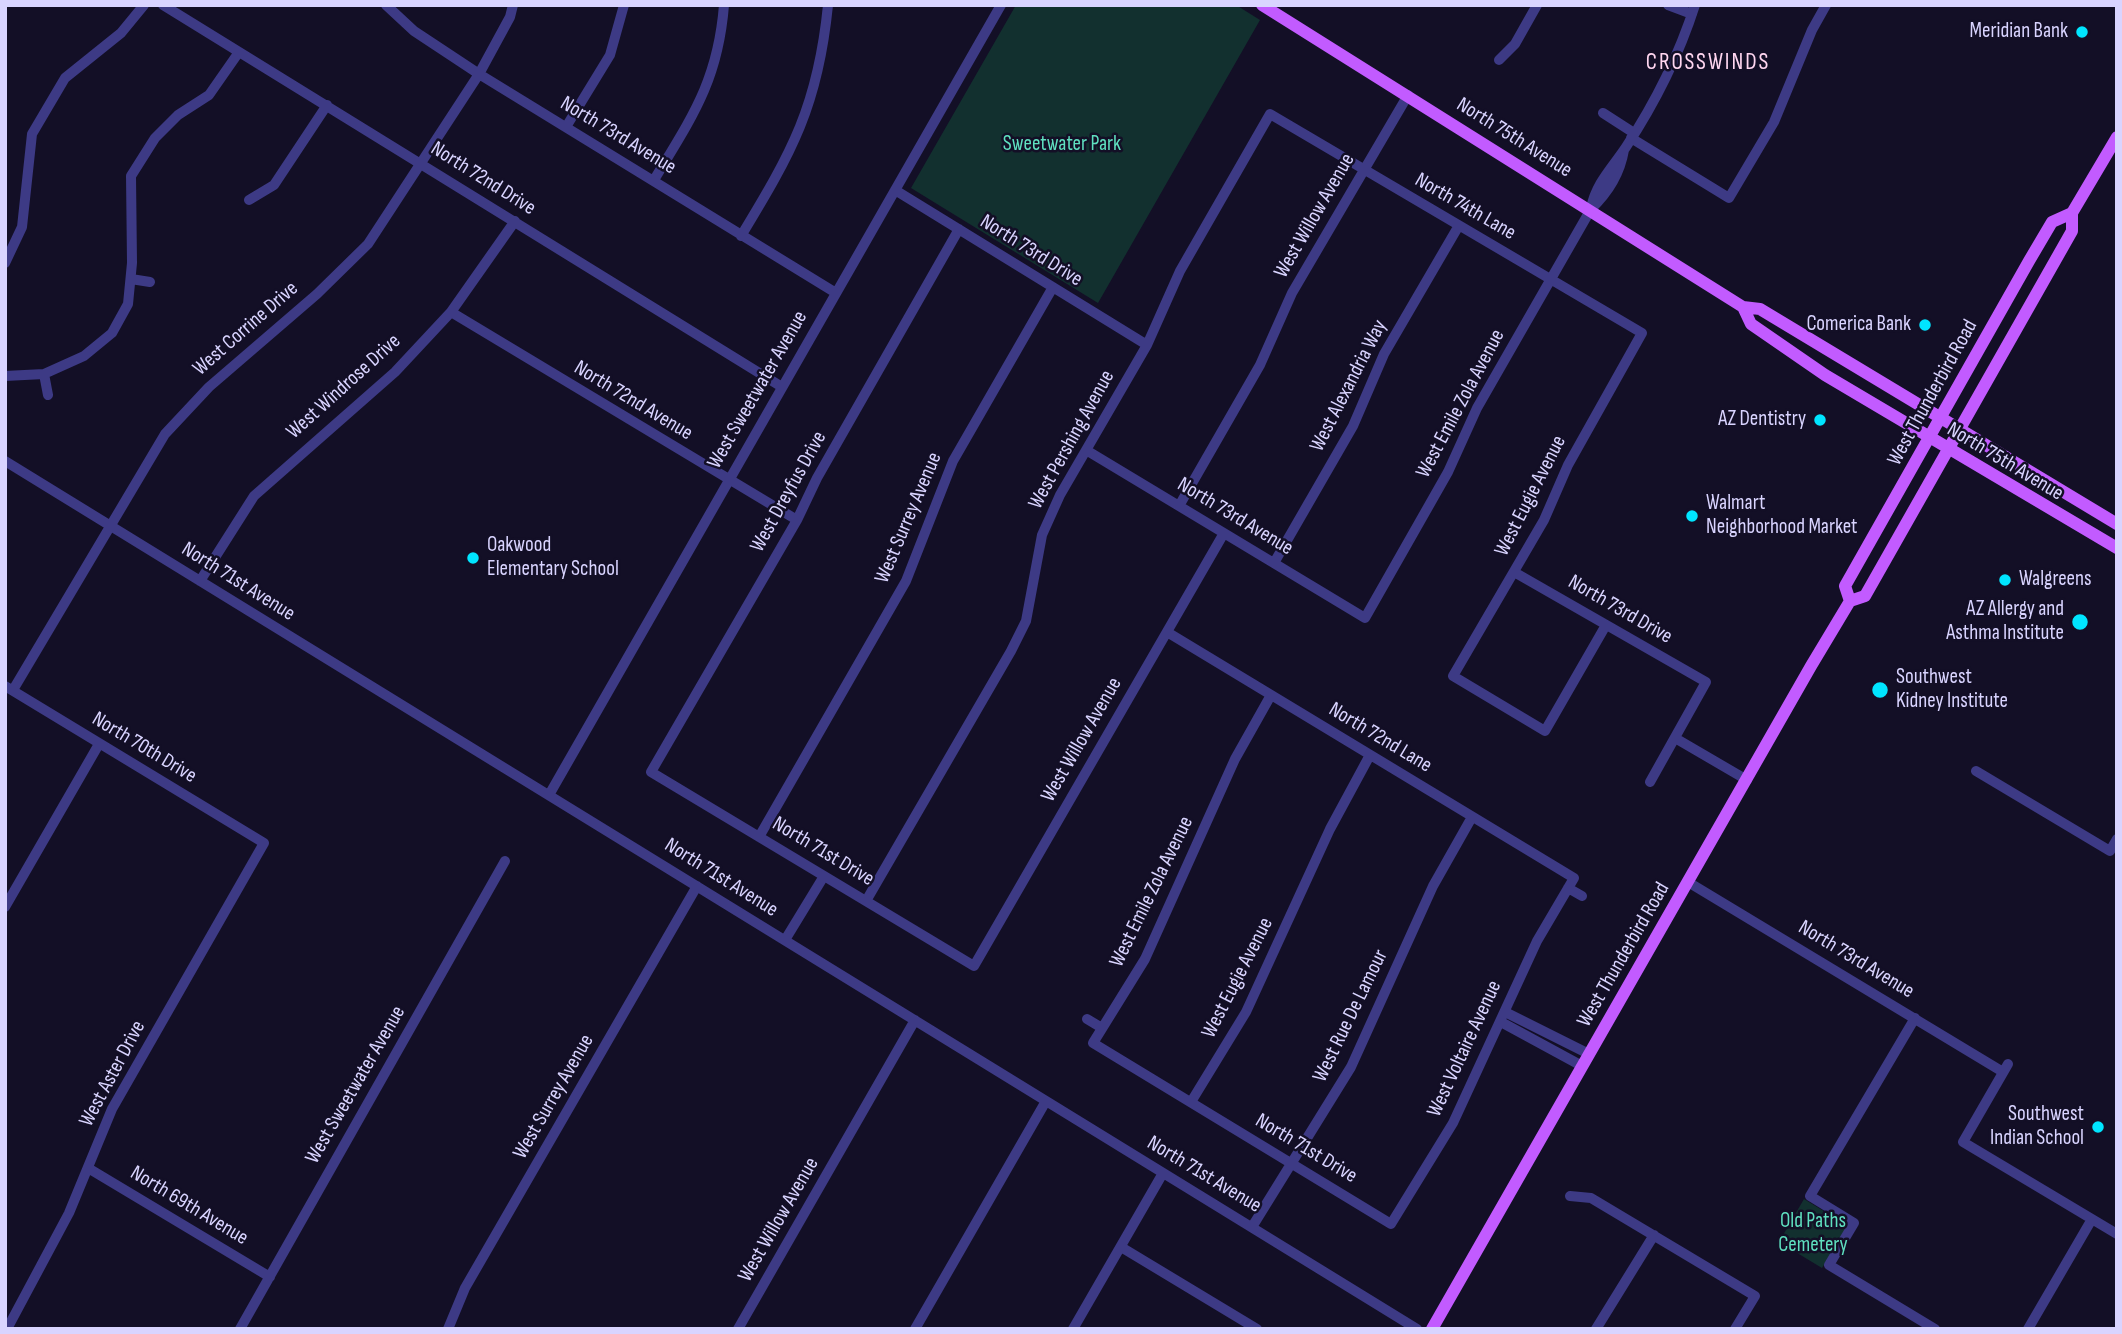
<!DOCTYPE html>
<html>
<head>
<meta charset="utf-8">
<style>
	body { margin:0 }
	#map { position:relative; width:2122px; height:1334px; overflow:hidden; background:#130f26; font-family:"Sofia Sans Condensed",sans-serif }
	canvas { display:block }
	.frame { position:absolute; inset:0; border:7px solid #d9d4ff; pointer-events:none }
</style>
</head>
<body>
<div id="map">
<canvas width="2122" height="1334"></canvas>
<div class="frame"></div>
</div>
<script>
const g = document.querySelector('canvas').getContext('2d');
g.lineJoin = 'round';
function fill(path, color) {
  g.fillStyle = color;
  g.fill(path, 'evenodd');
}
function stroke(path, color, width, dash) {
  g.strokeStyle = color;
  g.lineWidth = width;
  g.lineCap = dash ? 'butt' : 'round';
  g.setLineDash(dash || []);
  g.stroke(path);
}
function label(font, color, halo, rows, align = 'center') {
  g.font = font + ' "Sofia Sans Condensed",sans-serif';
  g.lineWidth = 5;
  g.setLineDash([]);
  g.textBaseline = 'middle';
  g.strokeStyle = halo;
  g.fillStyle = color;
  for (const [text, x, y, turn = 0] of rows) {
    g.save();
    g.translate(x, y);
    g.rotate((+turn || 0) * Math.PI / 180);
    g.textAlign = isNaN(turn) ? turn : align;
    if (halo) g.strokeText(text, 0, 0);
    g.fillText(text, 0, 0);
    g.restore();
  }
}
const green = new Path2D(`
	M1016 5H1236L1260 20 1098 303 911 188Z
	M1804 1199 1848 1226 1822 1268 1779 1242Z`);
const minor = new Path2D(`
	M163 5 782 387
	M386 5 414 31 479 74 836 293
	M1668 5 1692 14
	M1499 60 1515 44 1537 5
	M1603 113 1634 133
	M566 127 610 55 624 5
	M1631 138 1729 198 1774 122 1812 30 1826 5
	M654 180C692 117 718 81 724 5
	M895 190 1147 345
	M249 200 274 185 327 105
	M1591 208C1596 183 1612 168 1626 147 1655 103 1679 55 1695 5
	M959 229 817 478 797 520 651 772 974 966 1224 533
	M741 236C792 152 818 106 828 5
	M5 263 22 227 32 134 65 78 121 33 144 5
	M131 279 150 282
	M451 312 797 520
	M44 374 48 395
	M5 376 44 374 84 356 112 333 128 304 132 263 131 176 155 138 178 115 209 95 239 52
	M1086 450 1365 618 1448 472 1477 408 1591 209C1609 192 1620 174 1624 150
	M5 461 1417 1329
	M1179 506 1260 365 1292 293 1408 95
	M1274 563 1353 426 1384 354 1458 227
	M1514 572 1706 682 1650 782
	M200 581 254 496 395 372 451 312 515 221
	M1167 632 1574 878 1537 941 1453 1123 1391 1224 1093 1043 1145 959 1235 759 1271 695
	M5 686 264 843 112 1109 69 1213 7 1329
	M13 690 165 434 209 387 317 294 368 244 479 74 510 17 513 5
	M1675 738 1747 780
	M1976 771 2110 851 2117 839
	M549 795 1001 5
	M759 837 906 581 953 461 1053 287
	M1688 882 2003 1072
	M1568 888 1582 896
	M866 901 1011 651 1026 621 1042 535 1060 495 1147 345 1180 271 1270 114 1642 333 1568 465 1544 520 1453 676 1545 731 1606 625
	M5 907 99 744
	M785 940 824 876
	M1505 1012 1589 1054
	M1915 1018 1810 1196 1854 1223 1829 1265 1935 1329
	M1087 1019 1102 1028
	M1501 1022 1582 1066
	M2008 1064 1963 1142 2117 1234
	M1191 1102 1246 1012 1330 829 1370 755
	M88 1168 270 1277
	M1570 1196 1591 1198 1755 1296 1735 1329
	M1252 1227 1351 1067 1433 886 1472 817
	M1121 1247 1257 1329
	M240 1329 505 861
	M448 1329 465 1288 697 886
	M738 1329 915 1020
	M915 1329 1046 1101
	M1073 1329 1163 1173
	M1596 1329 1654 1235
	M2028 1329 2092 1219`);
const major = new Path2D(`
	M1262 5 1743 307 1760 309 2117 524
	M1743 307 1751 324 1825 375 2117 548
	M1850 601 1845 586 2029 261 2052 222 2072 213
	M1432 1329 1811 666 1850 601 1865 596 2072 231V213L2117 137`);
const markers = [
	[2082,32,7,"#00e5ff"],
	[1925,325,7,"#00e5ff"],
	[1820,420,7,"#00e5ff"],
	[1692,516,7,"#00e5ff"],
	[473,558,7,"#00e5ff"],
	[2005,580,7,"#00e5ff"],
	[2080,622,9,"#00e5ff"],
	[1880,690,9,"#00e5ff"],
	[2098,1127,7,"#00e5ff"]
];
const poiNames = [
	["Meridian Bank",2068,32],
	["Comerica Bank",1911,325],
	["AZ Dentistry",1806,420],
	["Walmart",1706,504,"left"],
	["Neighborhood Market",1706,528,"left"],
	["Oakwood",487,546,"left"],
	["Elementary School",487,570,"left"],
	["Walgreens",2019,580,"left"],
	["AZ Allergy and",2064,610],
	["Asthma Institute",2064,634],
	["Southwest",1896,678,"left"],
	["Kidney Institute",1896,702,"left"],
	["Southwest",2084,1115],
	["Indian School",2084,1139]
];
const streetNames = [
	["North 73rd Avenue",618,136,31],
	["North 75th Avenue",1514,138,32],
	["North 72nd Drive",483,179,32],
	["North 74th Lane",1465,207,30],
	["West Willow Avenue",1315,216,-60],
	["North 73rd Drive",1031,251,32],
	["West Corrine Drive",246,329,-41],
	["West Alexandria Way",1349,386,-63],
	["West Windrose Drive",344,387,-42],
	["West Sweetwater Avenue",758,390,-60],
	["West Thunderbird Road",1933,393,-61],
	["North 72nd Avenue",633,401,31],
	["West Emile Zola Avenue",1461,404,-62],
	["West Pershing Avenue",1072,440,-61],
	["North 75th Avenue",2005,462,31],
	["West Dreyfus Drive",789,492,-61],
	["West Eugie Avenue",1531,496,-63],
	["North 73rd Avenue",1235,517,31],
	["West Surrey Avenue",909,518,-67],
	["North 71st Avenue",238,582,32],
	["North 73rd Drive",1620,610,30],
	["North 72nd Lane",1380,738,31],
	["West Willow Avenue",1082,740,-60],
	["North 70th Drive",144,748,31],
	["North 71st Drive",823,852,31],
	["North 71st Avenue",721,878,32],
	["West Emile Zola Avenue",1152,892,-64],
	["West Thunderbird Road",1624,955,-60],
	["North 73rd Avenue",1856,960,31],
	["West Eugie Avenue",1238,978,-63],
	["West Rue De Lamour",1351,1016,-64],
	["West Voltaire Avenue",1465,1049,-65],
	["West Aster Drive",113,1074,-62],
	["West Sweetwater Avenue",356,1085,-60],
	["West Surrey Avenue",554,1097,-60],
	["North 71st Drive",1306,1149,31],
	["North 71st Avenue",1204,1175,31],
	["North 69th Avenue",189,1206,31],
	["West Willow Avenue",779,1220,-60]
];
const parkNames = [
	["Sweetwater Park",1062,145],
	["Old Paths",1813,1222],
	["Cemetery",1813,1246]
];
const neighbourhoodNames = [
	["CROSSWINDS",1708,63]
];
fill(green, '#12302f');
stroke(minor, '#3d3a85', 10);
stroke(major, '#c25bff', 12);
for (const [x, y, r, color] of markers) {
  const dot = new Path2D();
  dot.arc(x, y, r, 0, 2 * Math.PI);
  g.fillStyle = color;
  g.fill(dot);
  stroke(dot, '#130f26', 2.5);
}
label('21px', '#d9d4ff', '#130f26', poiNames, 'right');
label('21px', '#d9d4ff', '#130f26', streetNames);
label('21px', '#5fe0c0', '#130f26', parkNames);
g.letterSpacing = '2px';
label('23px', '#ffd6f0', '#130f26', neighbourhoodNames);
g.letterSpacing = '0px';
</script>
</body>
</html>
